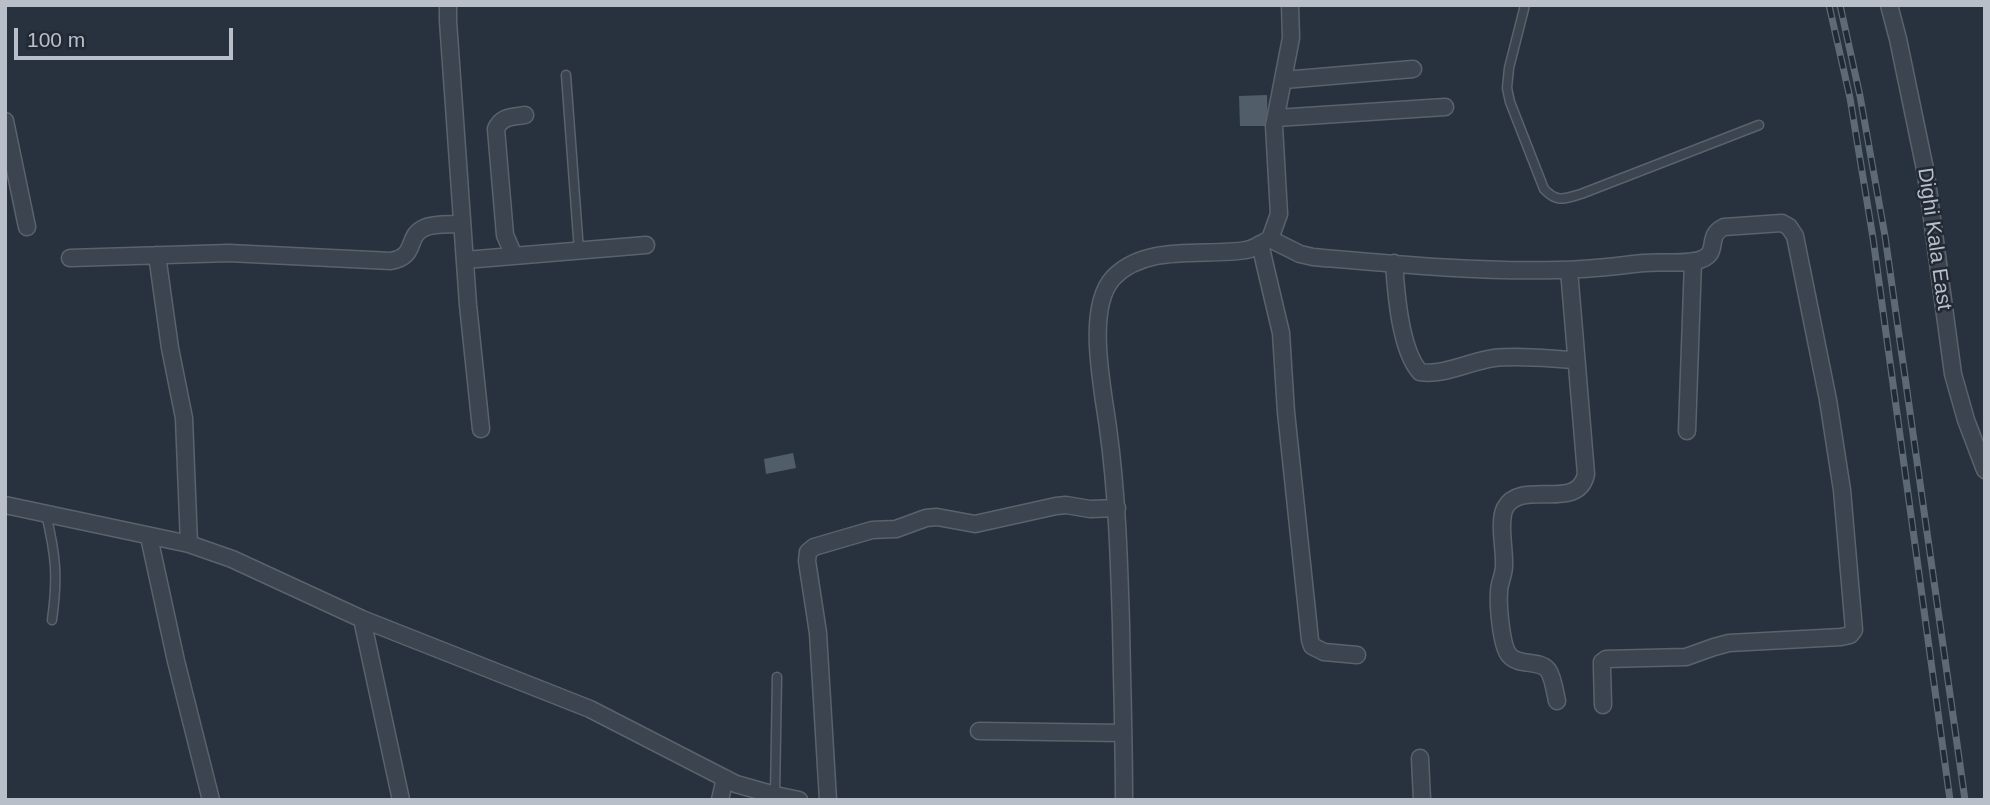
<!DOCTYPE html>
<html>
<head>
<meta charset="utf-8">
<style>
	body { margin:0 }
	#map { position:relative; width:1990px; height:805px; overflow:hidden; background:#28323f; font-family:Helvetica,sans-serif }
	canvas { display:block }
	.frame { position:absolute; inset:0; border:7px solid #b9bfc9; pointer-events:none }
	.scale { position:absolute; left:14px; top:28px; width:219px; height:32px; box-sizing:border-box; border:4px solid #b9bfc9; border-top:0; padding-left:9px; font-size:21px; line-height:24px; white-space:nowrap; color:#b9bfc9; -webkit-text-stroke:5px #212934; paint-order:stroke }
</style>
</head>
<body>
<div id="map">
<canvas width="1990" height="805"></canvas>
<div class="frame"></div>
<div class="scale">100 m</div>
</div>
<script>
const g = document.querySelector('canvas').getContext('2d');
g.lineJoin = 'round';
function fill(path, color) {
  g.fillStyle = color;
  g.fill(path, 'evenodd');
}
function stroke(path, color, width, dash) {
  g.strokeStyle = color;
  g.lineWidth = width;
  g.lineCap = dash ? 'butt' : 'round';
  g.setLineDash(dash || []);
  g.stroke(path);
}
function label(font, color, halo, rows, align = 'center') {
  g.font = font + ' Helvetica,sans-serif';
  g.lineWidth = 5;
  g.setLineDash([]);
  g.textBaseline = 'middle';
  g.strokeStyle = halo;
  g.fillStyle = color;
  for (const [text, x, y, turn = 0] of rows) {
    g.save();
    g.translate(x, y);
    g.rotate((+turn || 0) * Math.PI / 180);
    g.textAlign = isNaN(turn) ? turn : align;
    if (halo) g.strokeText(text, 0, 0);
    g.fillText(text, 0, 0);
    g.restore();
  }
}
const building = new Path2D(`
	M1267 95 1268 126H1240L1239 96Z
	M793 453 796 468 766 474 764 459Z`);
const service = new Path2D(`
	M1525 5 1509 68 1507 88 1510 102 1544 189C1557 203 1564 199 1581 194L1759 125
	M566 75 579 251
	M46 514C56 556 58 577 52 620
	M775 795 777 677`);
const minor = new Path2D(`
	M448 5V21L468 305 481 429
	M1889 5 1898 39 1926 174 1953 374 1966 420 1985 470
	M1284 80 1413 69
	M1276 118 1445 107
	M5 121 27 227
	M1270 239 1300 254 1313 257C1394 264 1477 272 1558 270 1587 270 1615 266 1644 263 1660 261 1688 265 1702 259 1720 252 1705 236 1724 227L1782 223 1789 227 1795 236 1828 400 1842 490 1854 630 1850 635 1841 637 1729 643 1714 647 1686 657 1606 659 1602 662V668L1603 705
	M1260 244 1281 333 1286 412 1310 640 1312 646 1324 652 1357 655
	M157 255 170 348 184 418 189 544
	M514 256 505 235 496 129C501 116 513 117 525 115
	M70 258 229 253 391 261C418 256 405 237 424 228 435 223 450 225 462 224
	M465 260 646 245
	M1394 263C1396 292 1400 350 1420 372 1445 376 1470 361 1494 358 1521 355 1550 359 1576 360
	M1687 431 1693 261
	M5 505 189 544 232 559 362 619 590 709 736 784 775 795 799 800
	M149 537 176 661 211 800
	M362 619 401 800
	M1557 701C1555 692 1553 677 1548 670 1539 659 1519 667 1509 655 1501 645 1498 605 1499 592 1499 583 1504 575 1504 566 1505 550 1498 522 1505 508 1521 478 1578 513 1586 474L1569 270
	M979 731 1123 733
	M1420 758 1422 800
	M720 800 725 778
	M828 800 818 633 807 561 808 552 814 547 872 530 896 529 926 518 937 517 975 524 1056 506 1066 505 1090 509 1117 508
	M1124 800C1124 741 1122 683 1121 624 1119 558 1117 493 1108 428 1103 389 1085 309 1113 278 1146 243 1205 257 1246 250 1254 249 1262 243 1270 239L1279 214 1274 126 1291 38 1290 5`);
const rail = new Path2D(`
	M1829 5 1850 98 1873 238 1950 800
	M1840 5 1860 96 1885 236 1965 800`);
const streetNames = [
	["Dighi Kala East",1934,239,82]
];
fill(building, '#525d6a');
stroke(service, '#5a626c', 11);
stroke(minor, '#5a626c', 19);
stroke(service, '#3c444f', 8);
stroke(minor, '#3c444f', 16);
stroke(rail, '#5e6976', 7);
stroke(rail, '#212934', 4.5, [13]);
label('21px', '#b9bfc9', '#212934', streetNames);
</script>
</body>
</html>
